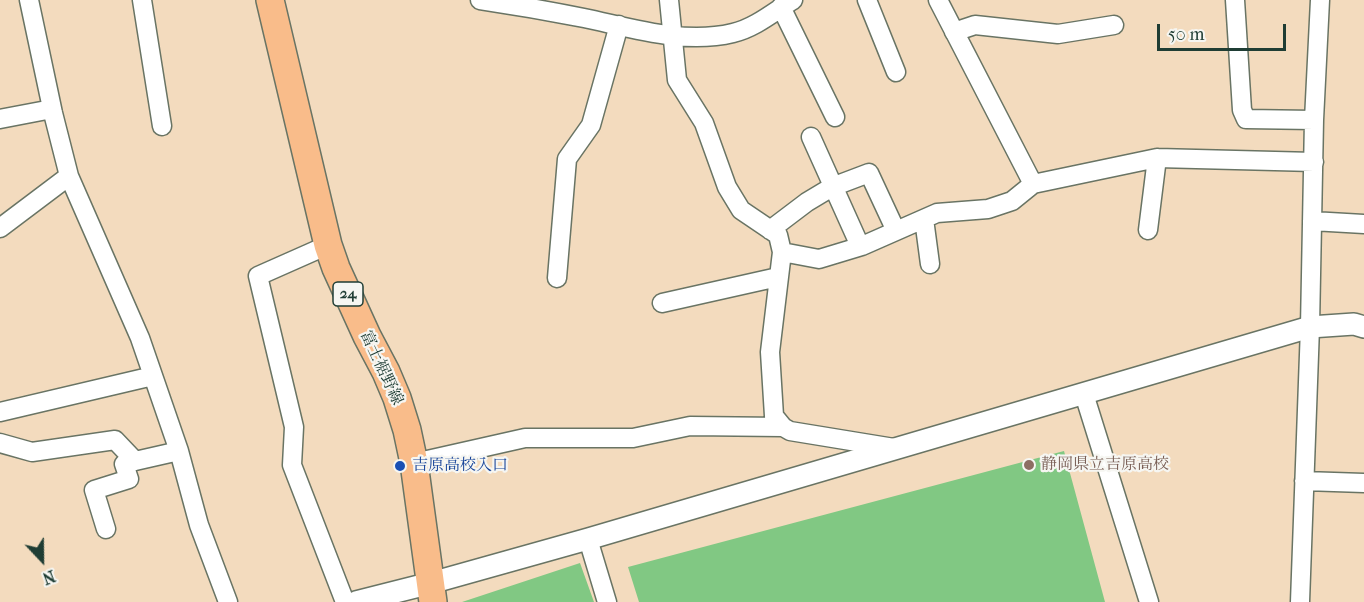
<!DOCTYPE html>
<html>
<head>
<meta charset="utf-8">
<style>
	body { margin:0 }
	#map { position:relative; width:1364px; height:602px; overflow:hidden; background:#f3dbbe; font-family:"IM FELL French Canon",serif }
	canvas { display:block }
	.north { position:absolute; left:12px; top:530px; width:60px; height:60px; -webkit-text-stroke:4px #f6f6f2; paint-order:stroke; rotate:158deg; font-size:16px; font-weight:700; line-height:24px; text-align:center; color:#1f3d34 }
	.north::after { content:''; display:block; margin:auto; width:21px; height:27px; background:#1f3d34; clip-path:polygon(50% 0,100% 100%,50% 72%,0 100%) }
	.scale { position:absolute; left:1157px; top:24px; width:129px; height:27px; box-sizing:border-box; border:3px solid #1f3d34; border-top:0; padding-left:8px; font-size:18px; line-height:21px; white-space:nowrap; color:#1f3d34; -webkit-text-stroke:4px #f6f6f2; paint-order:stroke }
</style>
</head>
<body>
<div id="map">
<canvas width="1364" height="602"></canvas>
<div class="north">N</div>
<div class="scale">50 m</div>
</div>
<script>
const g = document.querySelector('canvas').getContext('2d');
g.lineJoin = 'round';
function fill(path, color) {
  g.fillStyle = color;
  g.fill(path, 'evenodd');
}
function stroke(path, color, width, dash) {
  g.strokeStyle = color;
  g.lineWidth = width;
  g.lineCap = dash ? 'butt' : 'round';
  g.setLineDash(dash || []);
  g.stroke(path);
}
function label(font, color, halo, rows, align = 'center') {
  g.font = font + ' "IM FELL French Canon","Noto Serif JP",serif';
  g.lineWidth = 4.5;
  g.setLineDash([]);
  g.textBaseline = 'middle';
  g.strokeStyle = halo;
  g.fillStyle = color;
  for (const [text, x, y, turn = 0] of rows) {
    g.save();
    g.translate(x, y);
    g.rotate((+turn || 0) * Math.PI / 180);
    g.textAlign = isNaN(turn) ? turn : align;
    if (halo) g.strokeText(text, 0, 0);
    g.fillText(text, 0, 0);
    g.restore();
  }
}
const green = new Path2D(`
	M1064 451 1105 602H639L628 567Z
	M580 563 594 602H462Z`);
const minor = new Path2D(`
	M29 0 53 113 69 176 140 338 179 451 199 525 228 602
	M142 0 162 126
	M480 0C514 5 549 11 584 18 632 28 684 45 733 33 755 28 775 11 793 0
	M669 0 677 80 704 123 727 187 741 210 778 235 782 252 770 352 774 416 783 427
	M867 0 896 72
	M938 0 1033 184
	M1235 0 1242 110 1246 119 1314 120
	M781 7 835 117
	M954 32 975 25 1058 34 1114 25
	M0 119 52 109
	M811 137 860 246
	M924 219 930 264
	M1312 221 1364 224
	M0 228 69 176
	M770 230 807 202 832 187 869 173 896 231
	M1148 230 1157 158
	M328 245 258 276 294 427 292 465 345 602
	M782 252 819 259 862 246 937 213 988 209 1012 201 1033 184 1157 158 1314 162
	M557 278 567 159 591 125 619 25
	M662 303 778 277
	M1084 394 1149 602
	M0 412 153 376
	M0 443 32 452 115 440 135 461 179 451
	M414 463 525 438H633L690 426 783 427 790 431 894 448
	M1304 481 1364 483
	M106 529 94 490 129 479 124 464 135 461
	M588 539 607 602
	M1300 602 1310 327 1314 120 1320 0`);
const tertiary = new Path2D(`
	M356 602 431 583 588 539 1310 327 1354 324 1364 327`);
const primary = new Path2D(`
	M270 0 328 245 336 268 367 336 386 372 397 398 407 430 414 463 433 602`);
const markers = [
	[1029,465,6,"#8d6e63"],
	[400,466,6,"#1a4fb4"]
];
const shields = [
	[348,294,30]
];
const shieldNames = [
	["24",348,294]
];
const streetNames = [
	["富士裾野線",381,368,65]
];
const educationNames = [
	["静岡県立吉原高校",1041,465]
];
const transitNames = [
	["吉原高校入口",412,466]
];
fill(green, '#81c883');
stroke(minor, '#697464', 21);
stroke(tertiary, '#697464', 24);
stroke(primary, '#697464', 30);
stroke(minor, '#fff', 18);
stroke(tertiary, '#fff', 21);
stroke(primary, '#f9bc8a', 27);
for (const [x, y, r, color] of markers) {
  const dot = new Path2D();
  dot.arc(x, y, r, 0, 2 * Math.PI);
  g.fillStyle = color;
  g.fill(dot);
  stroke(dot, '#f6f6f2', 2);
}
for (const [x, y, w] of shields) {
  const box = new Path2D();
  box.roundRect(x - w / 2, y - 12, w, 24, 4.5);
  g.fillStyle = '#f6f6f2';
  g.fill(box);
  stroke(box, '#1f3d34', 1.5);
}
label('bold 15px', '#1f3d34', null, shieldNames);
label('16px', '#1f3d34', '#f6f6f2', streetNames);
label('16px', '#785e54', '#f6f6f2', educationNames, 'left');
label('16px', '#164399', '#f6f6f2', transitNames, 'left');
</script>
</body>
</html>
